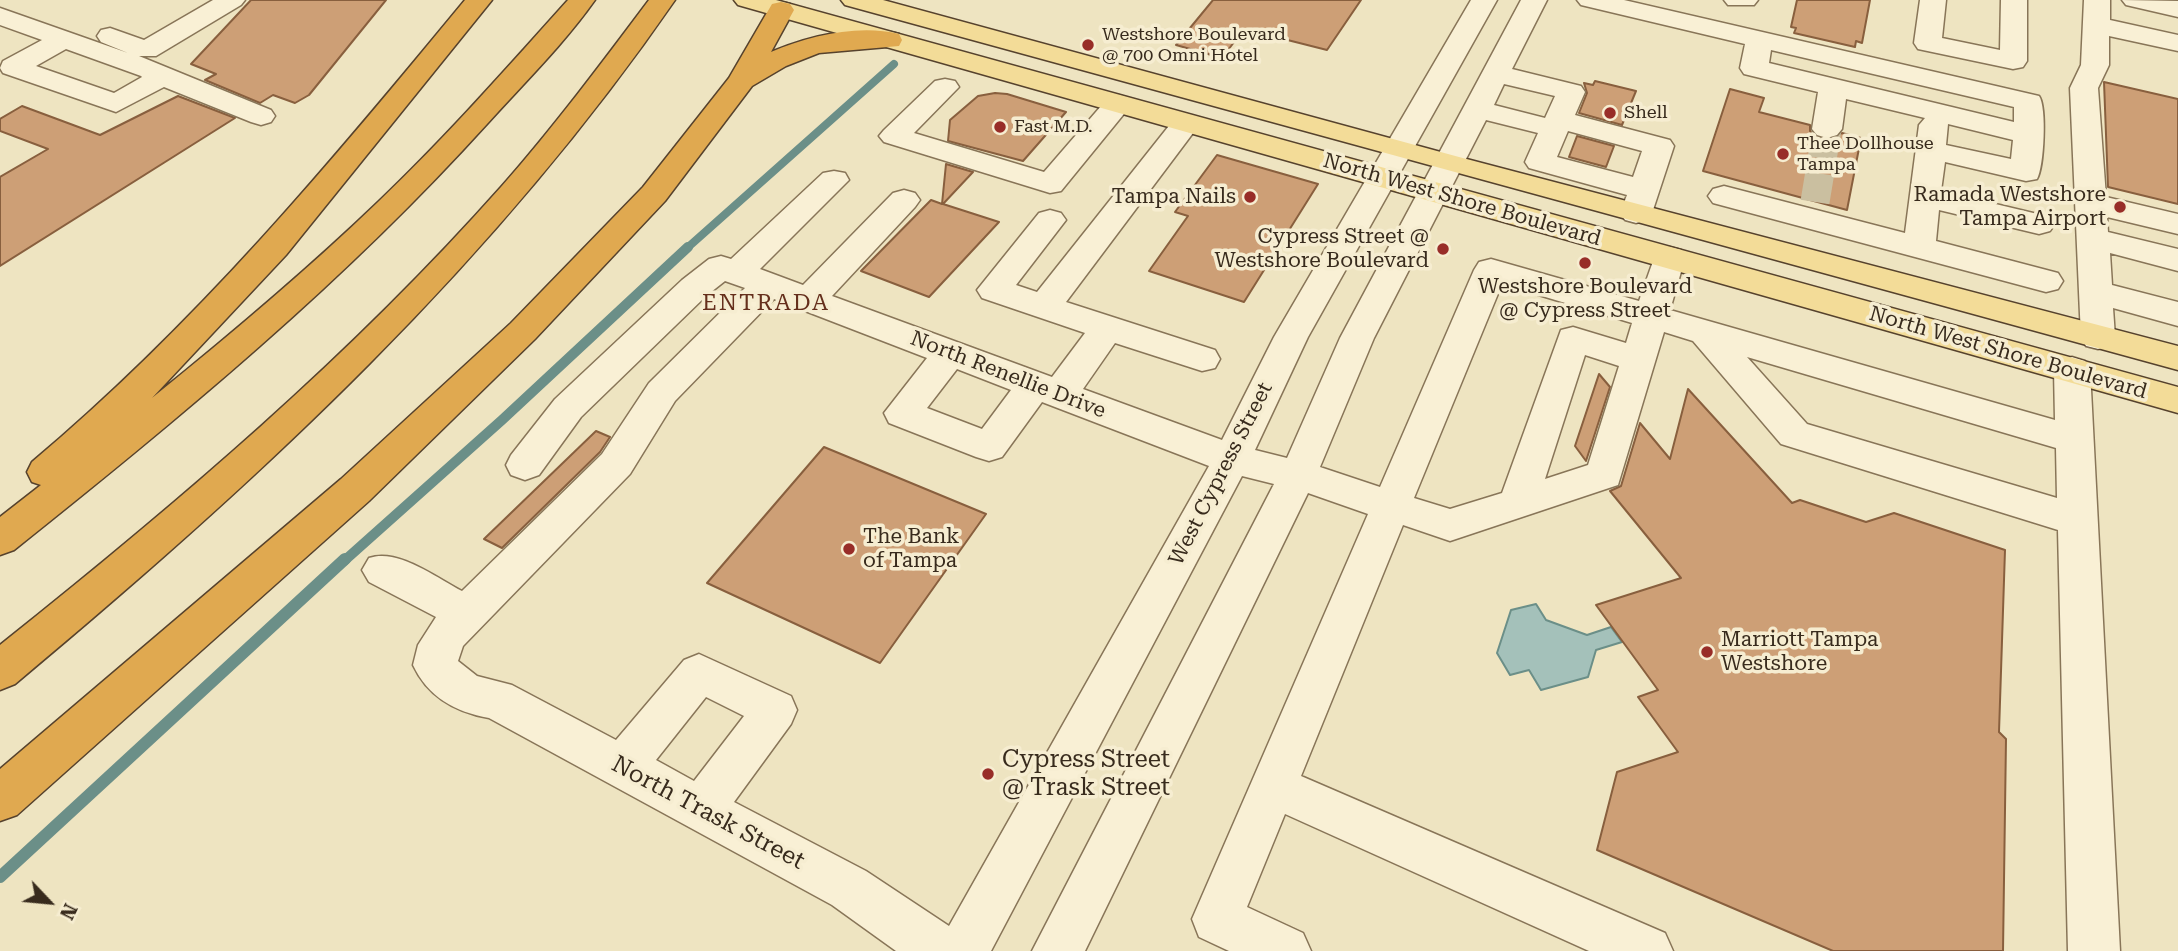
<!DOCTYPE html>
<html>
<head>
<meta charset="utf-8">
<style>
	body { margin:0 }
	#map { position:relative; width:2178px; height:951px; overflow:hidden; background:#eee4c1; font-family:"Roboto Serif",serif }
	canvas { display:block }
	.north { position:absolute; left:14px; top:867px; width:70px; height:70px; -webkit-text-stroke:5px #f6edd1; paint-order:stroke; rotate:116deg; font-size:19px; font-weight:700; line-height:28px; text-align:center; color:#382b1d }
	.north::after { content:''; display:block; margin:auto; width:24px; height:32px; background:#382b1d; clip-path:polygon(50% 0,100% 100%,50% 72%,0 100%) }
</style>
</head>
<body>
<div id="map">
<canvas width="2178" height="951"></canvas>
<div class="north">N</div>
</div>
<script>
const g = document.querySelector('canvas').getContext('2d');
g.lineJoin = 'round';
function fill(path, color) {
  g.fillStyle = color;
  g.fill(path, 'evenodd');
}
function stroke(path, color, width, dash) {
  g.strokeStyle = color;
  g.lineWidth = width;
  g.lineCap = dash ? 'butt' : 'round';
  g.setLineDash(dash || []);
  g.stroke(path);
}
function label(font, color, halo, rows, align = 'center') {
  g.font = font + ' "Roboto Serif",serif';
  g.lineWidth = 7;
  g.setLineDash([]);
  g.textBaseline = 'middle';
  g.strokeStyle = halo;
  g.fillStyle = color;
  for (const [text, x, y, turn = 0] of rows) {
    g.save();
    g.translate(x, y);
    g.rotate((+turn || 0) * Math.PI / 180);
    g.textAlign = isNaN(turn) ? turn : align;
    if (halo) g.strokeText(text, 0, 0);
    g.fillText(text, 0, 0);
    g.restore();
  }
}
const water = new Path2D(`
	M1536 604 1546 620 1587 635 1611 627 1622 642 1596 650 1588 677 1541 690 1529 670 1510 675 1497 653 1511 610Z`);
const streamFar2 = new Path2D(`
	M686 249 894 64`);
const streamFar1 = new Path2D(`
	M344 561 502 420 688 247`);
const stream = new Path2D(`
	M0 877 345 559`);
const building = new Path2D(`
	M251 0H386L309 95 295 103 273 95 260 103 205 80 216 74 191 64Z
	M1213 0H1361L1327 50 1244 29 1222 58 1176 45Z
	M1797 0H1870L1862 43 1856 41 1855 47 1794 33 1796 28 1791 27Z
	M1595 81 1636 91 1622 125 1579 113 1587 93 1584 83 1593 85Z
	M2104 82 2178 99V204L2108 187Z
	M1730 89 1764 98 1759 112 1810 125V131L1816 138 1828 141 1842 133 1861 138 1847 210 1703 171Z
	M995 93 1007 94 1066 112 1023 161 948 141 950 120 978 96Z
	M178 96 235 118 0 266V177L48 149 0 131V119L22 106 100 135Z
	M1577 136 1614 146 1606 167 1569 157Z
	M1217 155 1318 184 1244 302 1149 271 1188 216 1175 212Z
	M946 164 973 172 943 204 999 222 929 297 861 271 931 200 942 204Z
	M1599 374 1610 387 1586 461 1575 446Z
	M1688 389 1792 503 1800 500 1866 522 1894 513 2005 550 1999 732 2006 739 2003 951H1833L1597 850 1617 772 1678 752 1638 697 1658 690 1596 605 1681 578 1610 491 1621 486 1640 423 1670 459Z
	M596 431 610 437 600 452 502 548 484 539Z
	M824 447 986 514 880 663 707 583Z`);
const minorTunnel = new Path2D(`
	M1815 202 1827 129`);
const minor = new Path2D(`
	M213 0H245L241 5 156 56H139L271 110 275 116 271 122 261 125 251 122 164 87 116 112 3 73 0 68 3 61 42 40 0 25V8L128 53 101 42 97 36 101 30 110 28 144 40ZM66 49 141 76 142 77 114 93 36 66Z
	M1471 0H1497L1308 337 1255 450 1287 458 1340 338 1521 0H1547L1512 69 1581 86 1585 92 1575 115 1670 140 1674 146 1652 213 1647 220 1636 223 1625 220 1620 213 1627 195 1529 168 1525 162 1538 133 1486 120 1374 338 1320 467 1380 487 1474 270 1479 262 1491 259 1639 301 1657 250 1669 247 1681 250 1685 258 1670 310 2055 420 2054 370 2059 361 2072 357 2085 361 2090 370 2120 951H2068L2058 530 1781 444 1693 341 1664 332 1618 485 1450 541 1403 525 1301 776 1665 933 1673 951H1589L1285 814 1247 907 1303 933 1311 951H1229L1199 937 1192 919 1368 514 1308 493 1085 951H1032L1274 484 1242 476 991 951H896L832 905 489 718C455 712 428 697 413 665L418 645 436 617 369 582 362 570 369 558C398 548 435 577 462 591L602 454 649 383 745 288 725 281 706 296 581 417 539 475 525 480 511 475 506 465 511 455 555 399 682 280 709 259 721 256 731 259 823 173 834 171 845 173 849 180 760 269 803 285 893 193 904 190 915 193 920 200 915 207 832 296 1052 377 1085 333 982 298 977 290 1039 213 1050 210 1061 213 1066 220 1016 285 1037 292 1176 117 1186 114 1196 117 1201 123 1196 129 1066 302 1215 350 1220 359 1215 368 1202 371 1115 343 1083 389 1222 440 1274 337ZM1504 84 1555 96 1545 118 1494 105ZM1568 131 1642 151 1633 177 1557 157ZM1502 284 1632 323 1626 343 1573 327 1561 330 1502 493 1450 509 1414 498ZM774 299 927 358 884 413 889 423 976 457 989 461 1002 457 1042 402 1209 466 949 926 866 871 734 802 791 724 797 710 791 696 699 654 684 660 616 740 512 685 477 676 458 661 463 646 630 474 675 401ZM1585 355 1619 366 1588 465 1545 479ZM1747 357 2056 448 2057 498 1807 424ZM957 369 1011 390 982 429 927 408ZM706 697 744 716 694 781 656 760Z
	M1577 0H1624L2039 96C2047 107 2044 167 2037 179L2026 181 1945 162 1941 191 2050 217 2055 224 2050 231 2039 234 1939 210 1936 241 2058 273 2063 281 2058 289 2046 292 1713 203 1708 196 1713 189 1724 186 1905 233 1919 125 1925 118 1846 99 1842 129 1837 135 1827 138 1817 135 1812 129 1818 92 1744 74 1740 68 1745 44 1581 5ZM1771 50 2014 107V122L1769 63ZM1948 124 2013 140 2011 159 1946 145Z
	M1724 0H1758L1754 5H1728Z
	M1920 0H1946L1942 38 2000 50 2001 0H2027V61L2023 67 2013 69 1918 49 1914 43Z
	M2084 0H2110V20L2178 35V51L2109 36V65L2098 88 2106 197 2178 214V234L2107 217 2108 232 2178 249V271L2110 253 2112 285 2178 302V326L2113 308 2115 337 2110 346 2098 349 2086 346 2081 337 2070 88 2081 65Z
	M2122 0 2178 1V17L2126 5Z
	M945 79 955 81 959 87 914 133 1044 172 1108 98 1118 95 1128 98 1132 104 1061 191 1050 193 884 142 879 136 884 130 935 81Z`);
const major = new Path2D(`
	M734 0H776L2178 387V413L738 5Z
	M841 0H883L1459 157 2178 346V370L845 5Z`);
const highway = new Path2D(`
	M465 0H492L286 255 152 398C230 335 306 271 378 202 445 138 506 69 568 0H595C564 44 523 84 487 124 344 282 180 418 14 550L0 555V517L41 485 32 482 27 472 32 462C197 323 329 165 465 0Z
	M649 0H675C493 264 260 480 15 684L0 690V645C177 504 350 357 501 187 553 128 601 64 649 0Z
	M781 2 790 4 794 10 771 52C809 36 858 24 899 34L902 40 899 46 819 53 786 66 752 86 665 201 535 339 369 501 17 815 0 821V769L341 479 511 323 643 187 729 78 772 4Z`);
const markers = [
	[1088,45,7,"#982d28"],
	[1610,113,7,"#982d28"],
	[1000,127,7,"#982d28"],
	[1783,154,7,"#982d28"],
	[1250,197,7,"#982d28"],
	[2120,207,7,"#982d28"],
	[1443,249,7,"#982d28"],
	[1585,263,7,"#982d28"],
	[849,549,7,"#982d28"],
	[1707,652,7,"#982d28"],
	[988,774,7,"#982d28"]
];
const farPoinames = [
	["Westshore Boulevard",1102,35],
	["@ 700 Omni Hotel",1102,56],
	["Shell",1624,113],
	["Fast M.D.",1014,127],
	["Thee Dollhouse",1797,144],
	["Tampa",1797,165]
];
const poiNames = [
	["Ramada Westshore",2106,195],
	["Tampa Airport",2106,219],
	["Tampa Nails",1236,197],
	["Cypress Street @",1429,237],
	["Westshore Boulevard",1429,261],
	["Westshore Boulevard",1585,287,"center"],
	["@ Cypress Street",1585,311,"center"],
	["The Bank",863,537,"left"],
	["of Tampa",863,561,"left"],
	["Marriott Tampa",1721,640,"left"],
	["Westshore",1721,664,"left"]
];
const streetNames = [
	["North West Shore Boulevard",1462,200,16],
	["North West Shore Boulevard",2008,353,16],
	["North Renellie Drive",1008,375,21],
	["West Cypress Street",1221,474,-63]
];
const neighbourhoodNames = [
	["ENTRADA",766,303]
];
const nearPoinames = [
	["Cypress Street",1002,760],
	["@ Trask Street",1002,788]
];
const nearStreetnames = [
	["North Trask Street",708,813,28]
];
fill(water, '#a4c1ba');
stroke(water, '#6b8f88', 2);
stroke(streamFar2, '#6b8f88', 8);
stroke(streamFar1, '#6b8f88', 10);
stroke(stream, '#6b8f88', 12);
fill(building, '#cd9f76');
stroke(building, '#885f3e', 2);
stroke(minorTunnel, '#cabfa0', 29, [29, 15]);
stroke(minor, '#887558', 3);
stroke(major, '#56422d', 3);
stroke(highway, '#56422d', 3);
fill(minor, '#f9f0d5');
fill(major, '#f3dc98');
fill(highway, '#e0a950');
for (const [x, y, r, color] of markers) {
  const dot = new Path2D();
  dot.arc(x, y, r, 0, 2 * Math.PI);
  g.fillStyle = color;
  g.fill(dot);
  stroke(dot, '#f6edd1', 2.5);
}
label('18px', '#382b1d', '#f6edd1', farPoinames, 'left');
label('21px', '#382b1d', '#f6edd1', poiNames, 'right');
label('21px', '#382b1d', '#f6edd1', streetNames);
g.letterSpacing = '2px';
label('23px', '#652f1c', '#f6edd1', neighbourhoodNames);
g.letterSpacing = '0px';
label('24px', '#382b1d', '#f6edd1', nearPoinames, 'left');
label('24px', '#382b1d', '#f6edd1', nearStreetnames);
</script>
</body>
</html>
